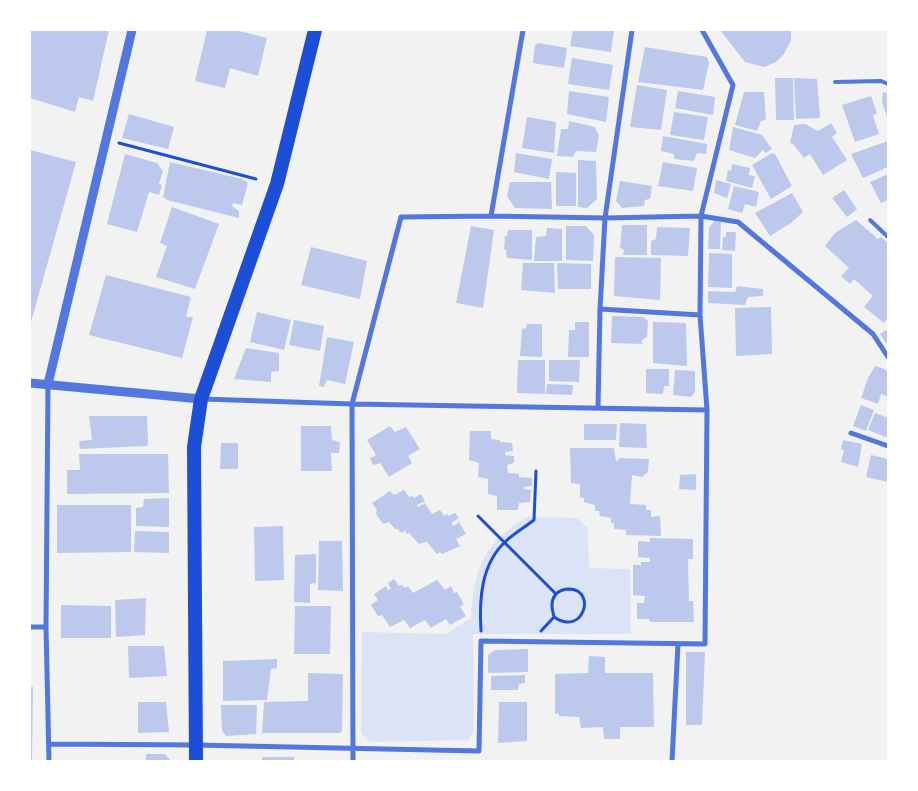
<!DOCTYPE html>
<html>
<head>
<meta charset="utf-8">
<style>
	body { margin:0 }
	#map { position:relative; width:918px; height:791px; overflow:hidden; background:#f2f2f2; font-family:Overpass,sans-serif }
	canvas { display:block }
	.frame { position:absolute; inset:0; border:31px solid #fff; pointer-events:none }
</style>
</head>
<body>
<div id="map">
<canvas width="918" height="791"></canvas>
<div class="frame"></div>
</div>
<script>
const g = document.querySelector('canvas').getContext('2d');
g.lineJoin = 'round';
function fill(path, color) {
  g.fillStyle = color;
  g.fill(path, 'evenodd');
}
function stroke(path, color, width, dash) {
  g.strokeStyle = color;
  g.lineWidth = width;
  g.lineCap = dash ? 'butt' : 'round';
  g.setLineDash(dash || []);
  g.stroke(path);
}
const green = new Path2D(`
	M527 517 577 518 588 528 589 568 630 569 631 634H473L474 731 468 740 370 742 361 733 362 632 446 634 471 618C473 571 484 541 527 517Z`);
const building = new Path2D(`
	M30 30H109L93 101 79 97 75 112 30 98Z
	M207 30H235L267 38 258 76 230 68 225 88 195 81Z
	M573 30H614L611 52 570 46Z
	M720 30H791V40L784 54 776 62 764 67 745 62Z
	M539 43 567 48 564 68 533 63 535 45Z
	M645 47 707 57 709 63 703 90 638 82Z
	M572 58 613 65 609 90 568 84Z
	M775 78H793L794 120H776Z
	M794 78 817 79 820 118 796 119Z
	M637 85 667 90 661 130 630 127Z
	M569 91 609 97 606 122 567 114Z
	M678 91 715 97 713 115 675 108Z
	M744 92H764L766 120 761 121 757 131 735 125Z
	M883 92 888 94V120L882 102Z
	M871 96 877 113 873 116 879 134 855 142 842 105Z
	M674 112 708 117 704 140 670 135Z
	M129 114 174 127 168 149 122 138Z
	M527 117 556 122 554 153 522 148Z
	M569 121 595 127 599 136 596 152 576 151 573 157 557 156 561 129H568Z
	M831 123 837 133 832 137 847 160 823 175 810 154 804 158 793 144 790 143 794 125 805 124 818 131Z
	M733 127 762 135 772 149 766 153 763 150 755 158 729 150Z
	M663 136 707 144 706 154 697 153 694 161 674 159V154L661 151Z
	M888 141V167L863 178 851 154Z
	M30 150 76 162 31 322H30Z
	M516 153 552 159 549 179 514 172Z
	M772 153 775 154 792 186 771 199 752 165Z
	M125 154 157 163 163 171 159 184 162 185 159 195 149 192 137 232 107 224Z
	M578 160 596 161 597 199 587 208 578 207Z
	M170 162 242 179 248 183 242 205 233 203 232 206 239 211V218L167 200 163 197Z
	M663 162 697 168 693 191 658 186Z
	M732 164 750 168 749 175 755 176 752 188 726 181 728 170 731 171Z
	M556 172 576 173V206H556Z
	M888 174V200L881 203 870 182Z
	M716 180 731 184 727 198 714 193Z
	M620 181 652 186 650 199 645 200 644 206 622 208 616 201Z
	M510 182H551L552 209 515 208 507 196Z
	M734 186 759 192 756 207 745 204 742 213 728 209Z
	M844 190 857 209 847 217 832 198Z
	M792 193 803 212 791 223 770 236 755 213Z
	M172 207 219 224 195 289 156 277 167 246 160 243Z
	M856 220 878 239 881 237 888 243V317L884 323 864 307 873 296 854 279 850 284 841 276 849 268 825 246 835 233Z
	M714 221 721 222 720 249H708L709 228Z
	M622 225H647V255H623L624 250 620 248Z
	M471 226 494 230 483 308 456 303Z
	M566 226H586L594 235 593 261 566 260Z
	M657 227 690 228 688 256 651 255V241L656 239Z
	M547 228 562 229V261H534L536 237 546 236Z
	M508 230H532V260L507 258 506 250 504 249 505 236H507Z
	M726 232H736L735 251 722 250 723 237H726Z
	M311 247 367 261 360 299 301 285Z
	M709 253 732 254V288L708 287Z
	M615 257 661 258 660 300 614 296Z
	M523 263H554L555 293 521 290Z
	M557 263 591 264V289H558Z
	M106 275 191 297 186 317H193L182 358 89 335Z
	M737 286 763 289V296L748 297 745 305 708 303V291L735 292Z
	M771 307 772 354 736 356 735 308Z
	M257 312 291 320 284 350 250 342Z
	M612 316 643 317 648 321 647 337 642 340V344L611 343Z
	M294 320 324 326 320 351 289 345Z
	M575 322H589V357H568L569 330H575Z
	M653 322 686 323 687 366 653 363Z
	M527 324H542V357L520 356 522 329 526 328Z
	M888 329V346L880 334Z
	M327 337 354 342 345 384 327 380 324 387 319 386Z
	M246 348 279 353V371L271 372V382L234 379Z
	M518 360H545V394L517 393Z
	M549 360H580L579 382 549 381Z
	M875 366 885 369 888 373V397L881 394 878 404 861 398 868 378Z
	M646 369H669V386H664L663 394 646 393Z
	M675 370 695 371V392L691 397 673 395Z
	M547 384 573 385 572 395 546 394Z
	M861 405 874 410 866 431 853 426Z
	M875 413 888 418V438L868 430Z
	M89 416H147L148 441 147 446 80 449 79 441 92 440Z
	M620 423 646 424 647 448 619 447Z
	M584 424H617L616 440H584Z
	M301 426H331L332 440 340 442 339 453H331L332 471H301Z
	M390 426 395 432 406 427 420 449 408 456 412 463 389 477 380 463 373 465 370 458 376 455 367 440Z
	M470 431H491V439L500 440V442L512 443 513 451 505 452V455L514 456V463L507 465 508 473 519 474V477L532 478V486L524 487V489L531 490 530 502 519 503 518 510H497V496L488 494V479L478 477 479 463 469 460Z
	M843 440 862 444 858 467 841 462 844 450 841 449Z
	M221 443H238V469H220Z
	M570 448H614L616 462 620 458 649 459 648 472 642 477 632 475 630 504 646 505V510H651V517L660 516 661 536 626 535V530L614 529V523H611V518L600 516 599 511H595V505L584 502V498L580 497V484L571 483Z
	M79 454H168L169 493 67 494V470H80Z
	M871 455 888 459V482L866 477Z
	M696 474V490L679 489 680 475Z
	M404 490 409 497 412 496 414 498 421 494 425 501 417 505 418 507 425 503 432 514 440 510 444 516 447 514 448 516 455 513 459 518 451 523 454 526 459 522 466 534 456 539 460 546 442 554 440 552 437 554 427 542 419 544 409 533 407 534 405 531 401 533 398 529H395L389 522 383 524 376 514 377 510 372 503 390 491 394 495Z
	M169 498V527L136 526V508L143 507 144 499Z
	M57 505H131V552L57 553Z
	M283 526 284 580 255 581 254 527Z
	M135 531 169 532V553L134 552Z
	M650 538 693 539V559H688L689 601H693L694 622H650L649 619H637V603H644L645 596 633 595V565H641V562H650V558L638 557V541L650 542Z
	M319 541H342L343 591 318 590Z
	M316 554V583L310 584V603L294 602 295 555Z
	M394 579 399 586 402 585 405 588 408 586 413 593 437 580 445 590 451 586 454 593 457 592 464 604 460 607 466 616 450 625 446 619 431 628 425 620 410 628 404 620 390 627 382 615 378 616 371 605 378 600 374 594 386 586 388 590 391 589 388 583Z
	M146 598 145 635 116 637 115 600Z
	M61 605 111 606V638H61Z
	M295 606H331L330 654H294Z
	M128 646H164L167 676 129 678Z
	M528 649V672L488 673V655L495 650Z
	M686 652H705L702 725H686Z
	M589 656 605 657V673H653L654 727H620V739H604L603 727 581 728 579 717 559 716 558 713 555 714V674L588 673Z
	M277 659V668L271 669 267 700 223 701V661Z
	M308 673 343 674 342 731 340 733H262L264 702 308 701Z
	M525 675V683L519 684 518 690H491V676Z
	M30 687H33L32 761H30Z
	M138 702H166L169 732 138 733Z
	M499 702H527V741L498 743Z
	M221 705H257L256 734 226 736 222 731Z
	M146 754H165L171 761H146Z
	M262 757H294V761H262Z`);
const path = new Path2D(`
	M119 143 256 179
	M478 516 556 594
	M481 631C479 599 481 564 506 541 515 533 525 527 534 520L536 471
	M541 631 554 617C552 609 550 601 556 594 559 591 565 589 570 589 597 591 583 637 554 617`);
const service = new Path2D(`
	M835 82 881 81 888 84
	M870 220 888 237`);
const minor = new Path2D(`
	M491 216 523 30
	M600 309 700 315
	M48 384 46 627 49 761
	M203 399 352 404 707 410
	M598 407 600 309 605 218 632 30
	M851 433 888 446
	M30 627H46
	M49 744 196 745 479 751 481 641 705 644 707 410 700 315 701 216 733 85 702 30
	M353 761 352 404 401 217 491 216 605 218 701 216 738 222 873 334 888 357
	M672 761 678 644`);
const tertiary = new Path2D(`
	M30 383 201 399
	M48 384 132 30`);
const trunk = new Path2D(`
	M196 761 194 447 201 399 277 184 315 30`);
fill(green, '#dbe4f7');
fill(building, '#bdc9ec');
stroke(path, '#1d4ed8', 3);
stroke(service, '#5277de', 4);
stroke(minor, '#5277de', 5);
stroke(tertiary, '#5277de', 9);
stroke(trunk, '#1d4ed8', 14);
</script>
</body>
</html>
